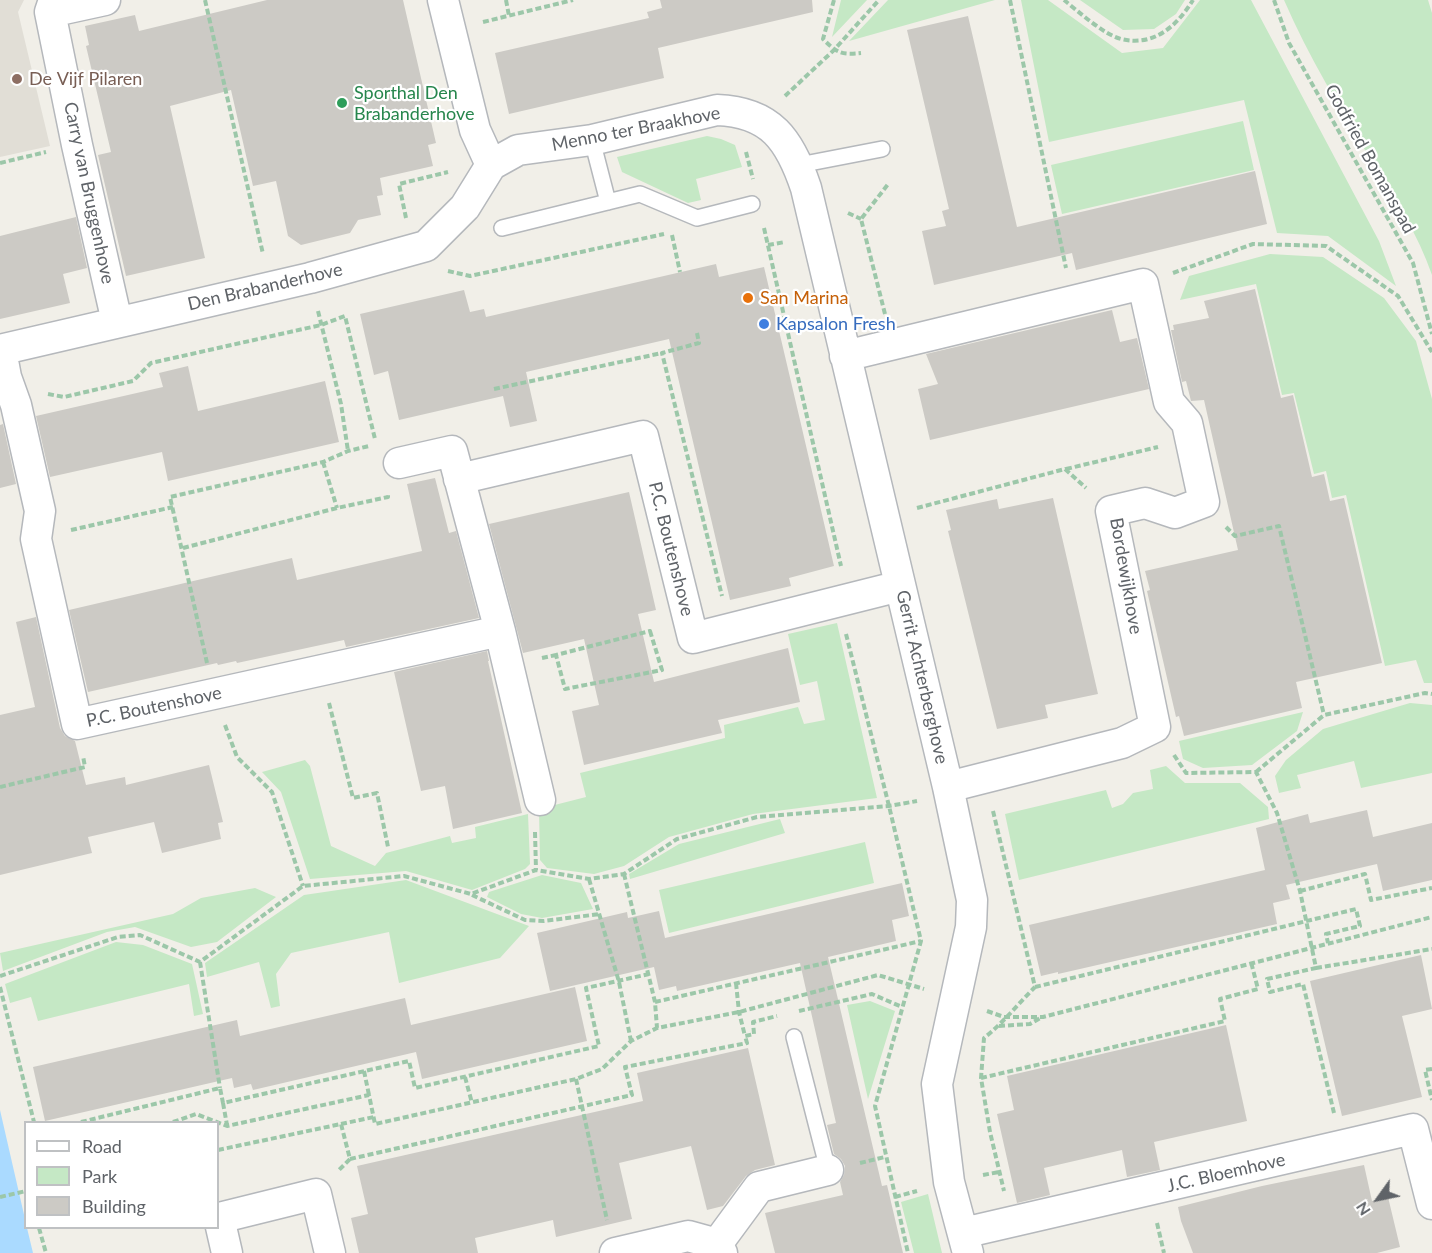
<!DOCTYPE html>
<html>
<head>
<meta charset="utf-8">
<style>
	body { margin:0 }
	#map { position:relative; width:1432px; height:1253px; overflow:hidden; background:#f1efe8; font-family:Lato,sans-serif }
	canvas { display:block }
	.legend { position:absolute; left:24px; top:1121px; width:195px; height:108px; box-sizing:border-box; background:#fff; border:2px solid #bfc1c3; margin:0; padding:8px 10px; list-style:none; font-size:18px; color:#5f6368 }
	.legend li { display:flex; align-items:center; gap:12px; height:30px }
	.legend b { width:30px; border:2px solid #bfc1c3 }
	.north { position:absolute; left:1348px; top:1169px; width:60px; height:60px; -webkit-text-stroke:4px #fff; paint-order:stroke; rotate:237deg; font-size:16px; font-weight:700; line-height:24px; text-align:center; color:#5f6368 }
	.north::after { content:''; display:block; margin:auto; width:21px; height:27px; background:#5f6368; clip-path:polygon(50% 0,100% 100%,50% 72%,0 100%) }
</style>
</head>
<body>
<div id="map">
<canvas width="1432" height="1253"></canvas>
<ul class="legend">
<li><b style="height:8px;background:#fff"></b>Road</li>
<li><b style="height:16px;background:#c5e8c5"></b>Park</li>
<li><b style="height:16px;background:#cccac5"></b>Building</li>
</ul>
<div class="north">N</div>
</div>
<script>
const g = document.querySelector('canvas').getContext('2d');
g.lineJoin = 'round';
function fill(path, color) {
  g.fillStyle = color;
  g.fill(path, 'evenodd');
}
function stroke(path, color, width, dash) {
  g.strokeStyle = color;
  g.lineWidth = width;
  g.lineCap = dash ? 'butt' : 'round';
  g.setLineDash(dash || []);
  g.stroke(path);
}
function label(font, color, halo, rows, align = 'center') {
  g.font = font + ' Lato,sans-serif';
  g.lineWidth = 4.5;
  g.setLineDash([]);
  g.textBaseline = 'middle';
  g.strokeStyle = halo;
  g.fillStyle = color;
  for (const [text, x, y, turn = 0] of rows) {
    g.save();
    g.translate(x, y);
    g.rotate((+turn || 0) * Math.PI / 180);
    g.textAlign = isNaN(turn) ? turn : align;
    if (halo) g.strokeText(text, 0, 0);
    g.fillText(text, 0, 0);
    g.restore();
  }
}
const education = new Path2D(`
	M0 0H24L18 12 50 146 0 157Z`);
const green = new Path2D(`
	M841 0H867L832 37Z
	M888 0H995L849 41Z
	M1021 0H1048L1122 53 1163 48 1200 0H1251L1379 241 1396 286 1328 236 1277 233 1244 100 1049 142Z
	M1080 0H1185L1176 14 1154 29 1123 30Z
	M1284 0H1428L1432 13V275C1418 234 1395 199 1372 162 1341 109 1308 56 1284 0Z
	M1243 121 1254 170 1062 214 1051 165Z
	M707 136 721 139 735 145 742 167 696 179 701 200 688 203 622 172 617 157Z
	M1270 254 1323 257 1384 298 1416 341 1432 399V683H1424L1416 660 1385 666 1346 495 1332 498 1326 471 1314 474 1294 393 1282 395 1256 284 1180 300 1189 276Z
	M837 623 877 798 753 814 669 837 624 866 594 874 547 868 540 860 539 809 586 797 580 773 725 738 724 725 798 707 804 724 825 720 817 681 800 685 788 634Z
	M1410 703 1432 705V773L1361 788 1354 761 1297 775 1301 788 1279 793 1275 776 1286 760 1323 729Z
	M1303 712 1297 731 1252 765 1203 768 1183 759 1179 741Z
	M305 760 310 766 331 846 375 866 386 853 450 836 452 843 476 838 475 827 528 814 530 864 525 869 472 890 406 871 310 879 281 792 262 772Z
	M1166 766 1185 783H1240L1268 807 1269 819 1019 880 1005 814 1106 790 1112 808 1123 804 1133 793 1153 789 1150 770Z
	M780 819 785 833 630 879 629 874 679 844Z
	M865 842 874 883 669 933 659 890Z
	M542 875 581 883 593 909 542 918 521 914 487 897 489 892Z
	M406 880 529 926 500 958 399 983 389 932 291 953 276 974 280 1006 271 1008 259 962 207 977 205 963 304 895Z
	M255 888 276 897 217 942 191 947 135 927 107 932 3 971 0 953 173 914 201 898Z
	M116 942 143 945 192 964 203 1014 194 1016 189 984 38 1021 31 997 10 1003 5 984Z
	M870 1001 895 1011 868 1099 847 1005Z
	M928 1194 942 1253H914L901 1202Z`);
const water = new Path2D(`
	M0 1110 25 1219 26 1228H27L33 1253H0Z`);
const building = new Path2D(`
	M267 0H403L436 143 428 145 433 166 380 178 383 195 377 196 381 215 358 220 350 233 301 245 288 236 276 181 253 186 231 90 170 106 205 258 126 276 98 155 111 152 86 46 89 45 85 26 135 15 139 31Z
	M660 0H812L813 12 658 48 664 78 509 114 495 53 649 18 647 12 662 8Z
	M968 16 1017 227 1255 171 1267 224 1076 270 1072 253 934 285 922 231 946 226 942 211 949 209 907 30Z
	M76 217 87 268 63 274 70 303 0 319V236Z
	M716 264 719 277 764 267 800 420 834 566 789 578 791 586 730 600 669 339 526 372 537 421 510 427 503 396 399 420 388 371 374 375 360 314 464 290 470 312 484 309 486 317Z
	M1255 289 1281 398 1293 395 1312 477 1324 474 1330 501 1344 498 1382 663 1296 682 1302 708 1184 736 1179 716 1176 717 1147 591 1150 590 1145 571 1238 550 1204 400 1191 401 1186 381 1182 382 1171 330H1174L1173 325 1209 318 1204 301Z
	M1112 310 1120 342 1137 338 1149 389 930 440 918 389 938 384 926 354Z
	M188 366 198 411 325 381 339 442 168 481 162 452 50 477 36 416 163 387 159 373Z
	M3 424 16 484 0 488V425Z
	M435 478 449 533 456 531 479 618 346 647 344 640 237 663 236 661 218 665 217 663 88 692 69 610 292 558 297 580 422 551 407 484Z
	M629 492 656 610 638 614 654 682 788 648 800 702 718 720 722 733 584 765 572 711 599 705 584 639 523 653 489 524Z
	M1053 498 1098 694 1045 705 1048 718 997 729 948 531 951 530 946 510 997 499 999 509Z
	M36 617 60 728 65 736 75 741 86 785 125 777 126 785 209 765 223 822 218 823 221 839 162 853 154 822 88 837 92 853 0 875V715L35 707 16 622Z
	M487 651 489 661H488L522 813 453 829 445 786 421 791 394 672Z
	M1367 810 1373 837 1432 823V880L1383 891 1377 864 1286 885 1290 899 1273 903 1277 924 1058 974V972L1041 976 1029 925 1265 870 1256 828 1308 814 1310 823Z
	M902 883 909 916 892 920 896 941 828 957 882 1186 887 1185 903 1253H775L765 1213 843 1195 840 1182 844 1175 845 1166 841 1159 834 1154 827 1125 836 1123 800 963 677 991 676 986 659 990 654 967 550 991 537 933 627 912 628 918 659 911 665 938Z
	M1421 955 1432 1009 1402 1016 1422 1097 1342 1116 1310 981Z
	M575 987 587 1041 422 1079 416 1052 253 1090 251 1084 234 1088 232 1078 45 1121 33 1067 237 1020 240 1036 405 998 411 1025Z
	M1226 1025 1247 1121 1154 1142 1160 1170 1127 1177 1122 1150 1044 1168 1050 1195 1017 1203 997 1114 1014 1110 1007 1076Z
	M748 1048 775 1165 755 1170 746 1176 723 1206 707 1210 691 1146 619 1163 632 1219 556 1237 553 1220 475 1238 478 1253H359L351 1218 368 1214 357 1166 643 1101 637 1073Z
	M1364 1165 1372 1201 1388 1197 1400 1247 1377 1253H1193L1181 1221 1178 1207 1262 1186Z`);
const path = new Path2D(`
	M205 0 263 254
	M506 0 509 16
	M834 0 823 39C837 53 841 55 861 53
	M1010 0 1066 268
	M1064 0C1079 12 1103 34 1121 39 1154 47 1177 26 1193 0
	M1274 0 1289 43 1413 263 1432 334
	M483 22 573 0
	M785 96 834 50 879 0
	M746 152 753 179
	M0 163 46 152
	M848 213 861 219
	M406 218 399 184 448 172
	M764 228 841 566
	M672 235 680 272
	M768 245 785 242
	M448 271 470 276 664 234
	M1173 273 1253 244 1326 246 1398 296 1432 352
	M318 311 341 404 348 451
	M885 314 861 219 889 183
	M697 333 699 343 662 353 722 596
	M494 389 662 353
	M48 394 64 397 133 381 151 363 321 325 345 316 375 439
	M323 462 337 508
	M1066 469 1158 447
	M917 508 1065 469 1086 488
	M1226 527 1235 536 1279 526 1324 715
	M71 530 173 507
	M183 548 337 508 388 497V493
	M650 631 662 670 565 689 556 655Z
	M846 634 889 806 921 941 875 1106 908 1253
	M542 658 556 655
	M207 663 170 497 323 462 348 451 369 446
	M329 703 353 798 377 793 388 847
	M225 725 237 757 272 792 303 886
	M1174 755 1186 773 1256 772 1277 813 1300 891 1316 968 1267 979 1270 992 1303 984 1334 1113
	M1256 772 1324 715 1425 693 1432 694
	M0 787 85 767 83 756
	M993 811 1035 987C1018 1004 1003 1023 984 1038L981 1078 990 1132 1004 1191
	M535 832 536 870
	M624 874 655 1002 657 1028
	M589 879 619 982 631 1041
	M1300 891 1365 874 1371 900 1432 888
	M472 895 525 920 544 921 600 914
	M200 962 220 1088
	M1316 968 1432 949
	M0 976 118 937 140 935 200 962 303 886 404 876 471 894 536 870 589 879 624 874 677 839 757 817 889 806 917 801
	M736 983 739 1012 745 1036
	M0 987 34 1122
	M1035 987 1356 909 1360 926 1326 934 1328 943
	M655 1002 921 941
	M799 1011 872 994 902 1007
	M987 1011 1004 1017H1043L1432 917
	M999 1026 1030 1024 1042 1017
	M1432 1069 1425 1070 1432 1100
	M364 1071 369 1095
	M465 1077 472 1103
	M981 1078 1225 1021 1220 999 1258 989 1251 962
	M576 1079 607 1220
	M223 1103 227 1125
	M81 1122 220 1088 223 1103 409 1061 415 1088 599 1046 586 988 649 974
	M173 1122 196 1114 227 1126 369 1095 375 1124 576 1079 602 1069 631 1041 657 1028 739 1012 878 975 924 989
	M341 1124 374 1117
	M218 1150 341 1124 350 1159 338 1171
	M350 1159 632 1095 625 1067 747 1043 745 1036 754 1034 753 1022 777 1016
	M860 1163 885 1157
	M983 1175 999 1172
	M0 1197 26 1191
	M895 1197 917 1191
	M1157 1223 1164 1253
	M39 1228 46 1253`);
const lane = new Path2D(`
	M592 140 608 202
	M799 165 882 149
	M502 228 640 194 697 218 752 204
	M794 1037 828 1170`);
const street = new Path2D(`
	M54 0 50 12 77 145 117 322
	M443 0 475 130 491 165
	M50 12 105 0
	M491 165 518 150 592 140 717 110C771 112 790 140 806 188L948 787 972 900 971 927 937 1084 949 1182 968 1253
	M0 350 310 278 426 246 465 207 491 165
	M1 350 6 377 16 405 40 511 36 539 77 724 500 631
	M845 356 1143 284 1169 402 1187 423 1204 502 1175 513 1145 503 1111 511 1155 727 1122 743 948 787
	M399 463 452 451 500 631 540 800
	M459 479 643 436 693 638 900 586
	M963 1233 1413 1129 1432 1204
	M717 1244 759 1187 828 1170
	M227 1253 219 1218 316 1194 330 1253
	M615 1253 688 1236 717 1244 722 1253`);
const markers = [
	[17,79,6,"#8d6e63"],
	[342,103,6,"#2e9e5b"],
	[748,298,6,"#e8710a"],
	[764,324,6,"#3f7fe0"]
];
const educationNames = [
	["De Vijf Pilaren",29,79]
];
const leisureNames = [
	["Sporthal Den",354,93],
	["Brabanderhove",354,114]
];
const streetNames = [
	["Menno ter Braakhove",636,129,-11],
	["Godfried Bomanspad",1370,159,61],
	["Carry van Bruggenhove",89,193,78],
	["Den Brabanderhove",265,287,-13],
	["P.C. Boutenshove",671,549,76],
	["Bordewijkhove",1126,576,80],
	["Gerrit Achterberghove",922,677,77],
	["P.C. Boutenshove",154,707,-12],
	["J.C. Bloemhove",1226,1173,-13]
];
const foodNames = [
	["San Marina",760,298]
];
const shopNames = [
	["Kapsalon Fresh",776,324]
];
fill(education, '#e1ded6');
fill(green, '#c5e8c5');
fill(water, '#aadaff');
fill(building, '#cccac5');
stroke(lane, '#b5b8bc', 18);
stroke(street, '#b5b8bc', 33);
stroke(path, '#9cc7a9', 4, [6, 3]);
stroke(lane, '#fff', 15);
stroke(street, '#fff', 30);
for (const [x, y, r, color] of markers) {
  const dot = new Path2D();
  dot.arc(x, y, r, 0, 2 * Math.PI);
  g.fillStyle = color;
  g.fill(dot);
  stroke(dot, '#fff', 2);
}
label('18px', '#785e54', '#fff', educationNames, 'left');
label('18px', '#27864d', '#fff', leisureNames, 'left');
label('18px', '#5f6368', '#fff', streetNames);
label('18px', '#c56008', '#fff', foodNames, 'left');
label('18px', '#366cbe', '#fff', shopNames, 'left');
</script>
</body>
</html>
